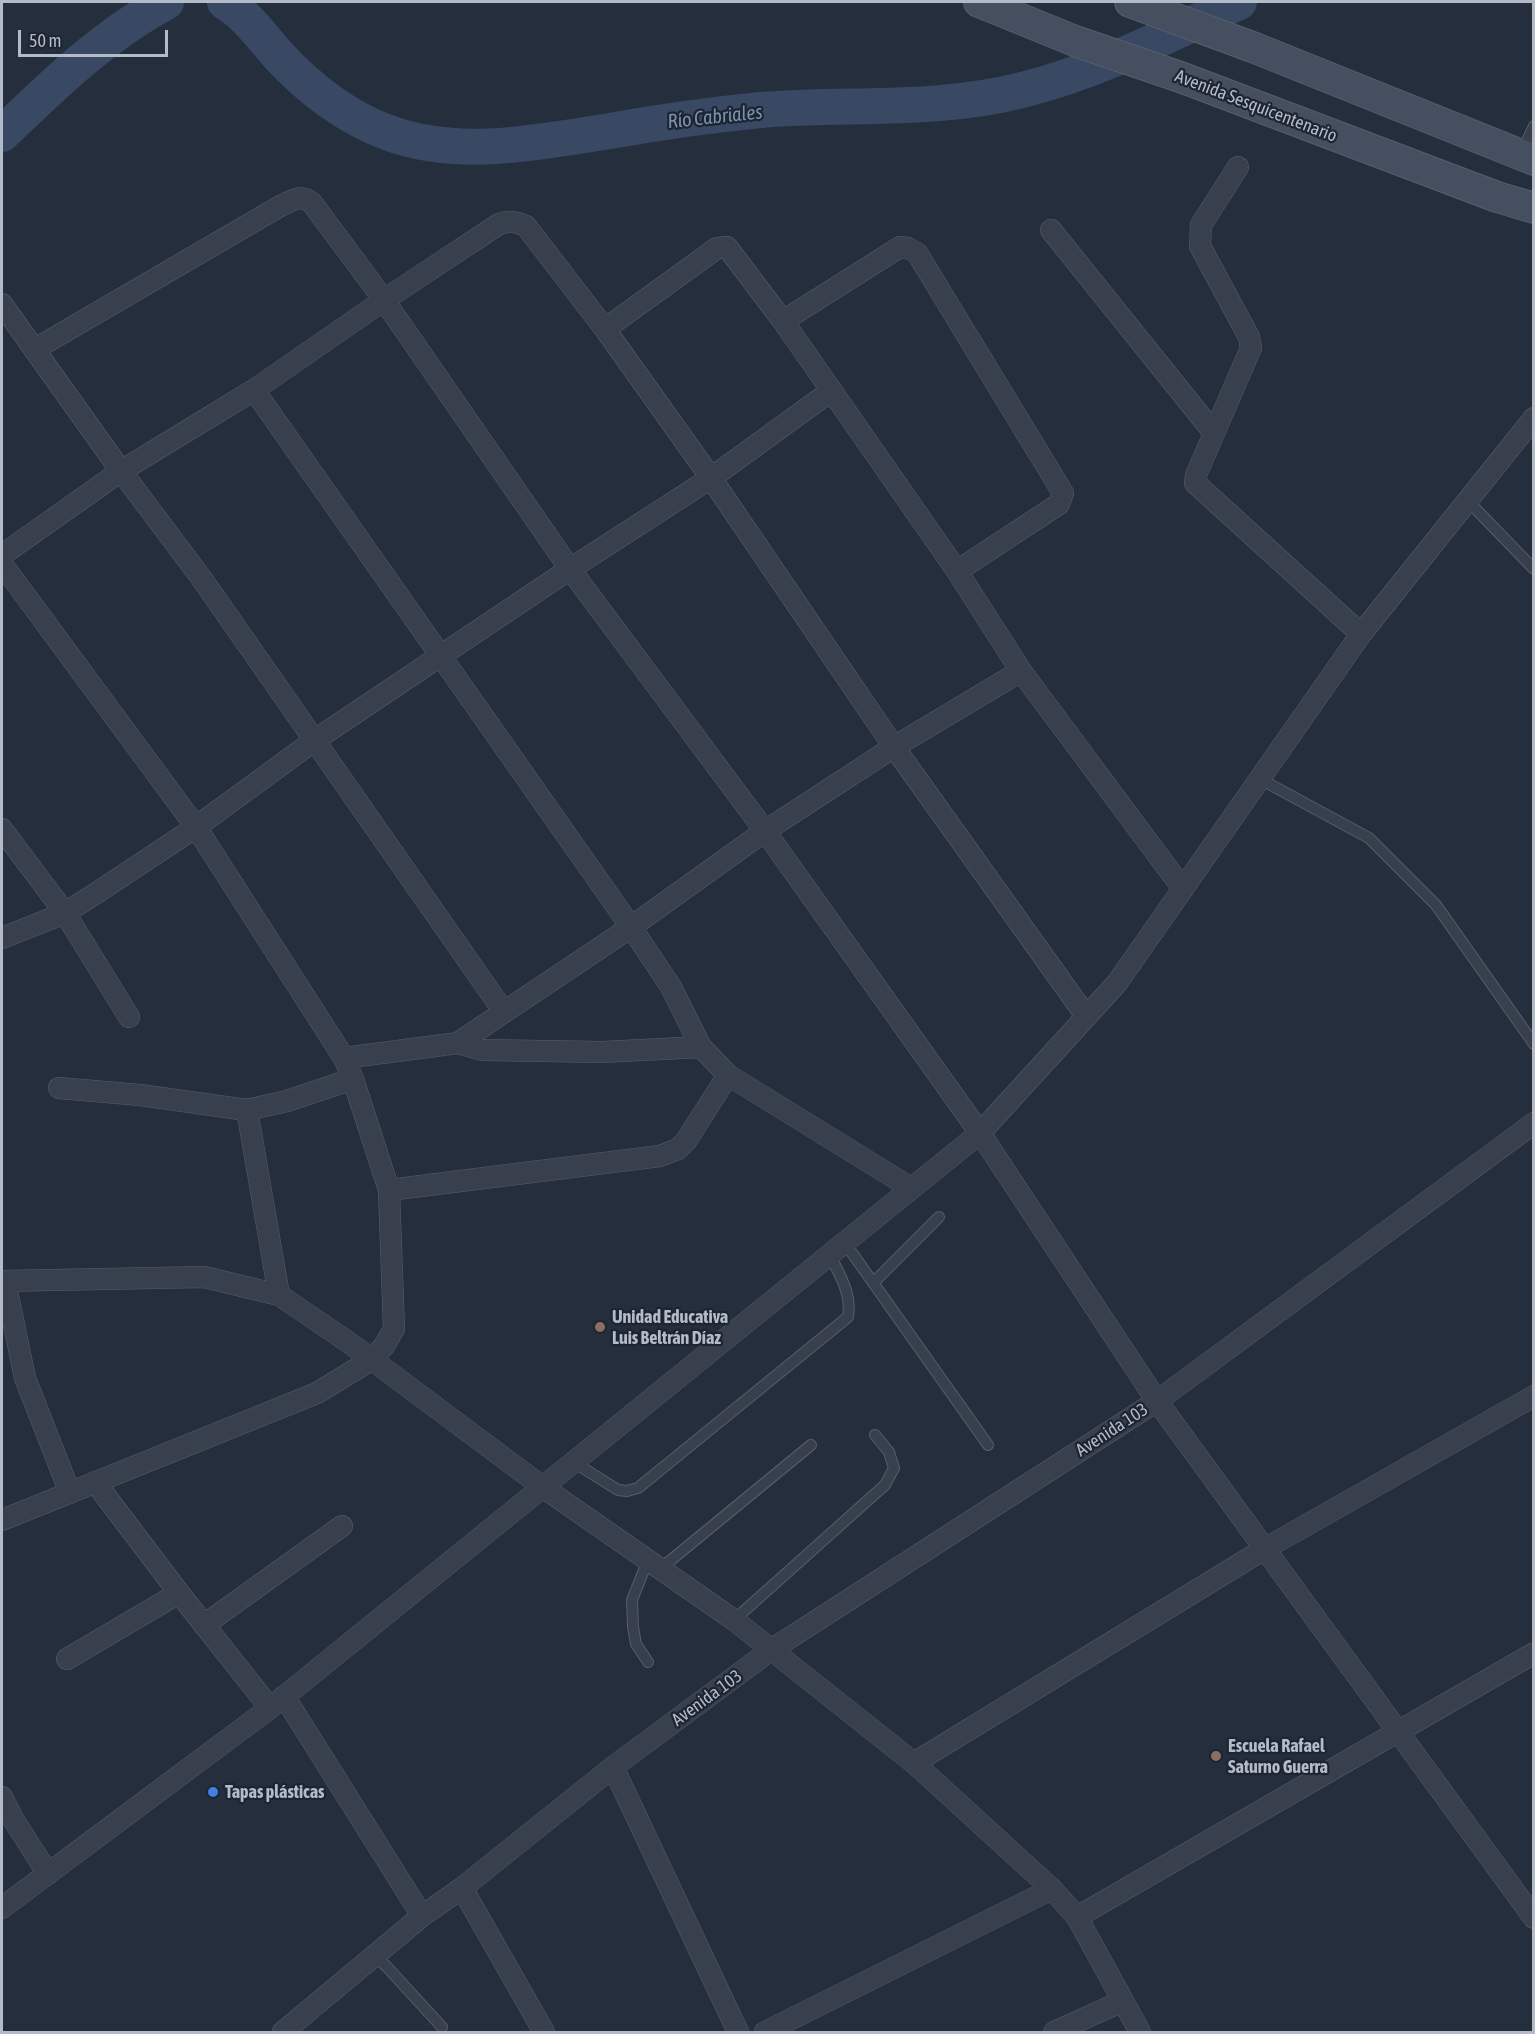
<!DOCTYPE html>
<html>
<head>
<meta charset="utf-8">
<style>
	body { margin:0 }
	#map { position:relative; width:1535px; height:2034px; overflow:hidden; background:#242e3c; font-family:"Asap Condensed",sans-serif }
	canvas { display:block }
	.frame { position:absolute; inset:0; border:3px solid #b4bbc8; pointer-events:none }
	.scale { position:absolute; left:18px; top:30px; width:150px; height:27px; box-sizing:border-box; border:3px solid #b4bbc8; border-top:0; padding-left:8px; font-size:18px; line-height:21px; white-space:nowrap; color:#b4bbc8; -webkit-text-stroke:4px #1d2532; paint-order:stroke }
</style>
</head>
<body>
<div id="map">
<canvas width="1535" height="2034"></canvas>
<div class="frame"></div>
<div class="scale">50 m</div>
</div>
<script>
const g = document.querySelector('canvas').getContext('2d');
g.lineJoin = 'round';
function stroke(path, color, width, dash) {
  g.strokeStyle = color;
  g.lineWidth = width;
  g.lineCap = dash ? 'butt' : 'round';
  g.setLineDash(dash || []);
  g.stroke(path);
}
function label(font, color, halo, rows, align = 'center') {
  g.font = font + ' "Asap Condensed",sans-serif';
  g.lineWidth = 4.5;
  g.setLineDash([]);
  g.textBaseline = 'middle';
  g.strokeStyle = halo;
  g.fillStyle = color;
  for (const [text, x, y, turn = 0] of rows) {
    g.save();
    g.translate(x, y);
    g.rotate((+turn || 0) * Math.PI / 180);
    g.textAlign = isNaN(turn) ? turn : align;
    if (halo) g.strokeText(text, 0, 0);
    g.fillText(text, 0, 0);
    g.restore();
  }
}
const river = new Path2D(`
	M225 2C247 15 261 36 278 55 308 88 347 118 389 133 460 159 538 142 610 131 660 122 710 115 761 110 848 103 937 112 1022 90 1098 71 1168 35 1239 2
	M2 134C53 85 103 36 166 2`);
const lane = new Path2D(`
	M1521 153 1534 126
	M1467 500 1534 569
	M1260 779 1369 838 1436 905 1534 1044
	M845 1243 988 1445
	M873 1283 939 1217
	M575 1463 618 1490 627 1491 638 1488 848 1317C852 1293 840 1276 830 1255
	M648 1560 632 1600 633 1627 636 1644 648 1662
	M660 1569 811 1445
	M734 1620 885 1485 894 1468 889 1452 875 1435
	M375 1956 387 1967 442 2027`);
const street = new Path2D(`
	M1238 167 1201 225 1200 246 1249 337 1251 348 1196 475 1195 483 1361 634
	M1051 230 1214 433
	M2 304 121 471 202 579 504 1012
	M783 321 900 247 908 248 917 253 1063 493 1059 504 957 571
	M605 329 717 248 727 247 783 321 957 571 1021 671 1183 889
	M35 349 282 205C293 200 301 194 312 203L384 300 570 569 765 831 980 1133 1157 1401 1534 1918
	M254 390 631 927 671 987 701 1047 728 1075 911 1188
	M2 555 121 471 254 390 384 300 499 224C510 220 516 222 526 226L605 329 711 478 894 747 1086 1016
	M2 564 196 827 344 1058 353 1079 389 1190 394 1329 384 1346 371 1360 317 1393 2 1520
	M2 829 65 913 129 1017
	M2 938 65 913 98 892 196 827 315 740 570 569 711 478 831 391
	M458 1043 482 1050 602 1052 701 1047
	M344 1058 458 1043 631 927 765 831 894 747 1021 671
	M59 1088 140 1095 247 1110 287 1101 353 1079
	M247 1110 279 1295
	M389 1190 660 1156 678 1149 686 1141 728 1075
	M2 1281 204 1277 279 1295 351 1344 544 1488 734 1620 914 1763 1052 1889 1077 1917 1140 2032
	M5 1281 25 1378 70 1493
	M95 1482 179 1593 270 1708
	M204 1625 342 1526
	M67 1659 179 1593
	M284 1696 422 1916
	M914 1763 1266 1548 1534 1396
	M613 1767 738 2032
	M2 1797 13 1819 48 1874
	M462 1888 544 2032
	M2 1908 270 1708 980 1133 1117 983 1361 634 1534 418
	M1077 1917 1534 1653
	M283 2032 422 1916 462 1888 613 1767 771 1650 1157 1401 1534 1123
	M765 2032 1052 1889
	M1054 2032 1123 2001`);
const secondary = new Path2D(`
	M979 2 1075 41 1183 78 1497 197 1534 208
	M1130 2 1255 48 1534 160`);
const markers = [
	[600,1327,6,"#8d6e63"],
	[1216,1756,6,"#8d6e63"],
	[213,1792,6,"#3f7fe0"]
];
const streetNames = [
	["Avenida Sesquicentenario",1256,106,21],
	["Avenida 103",1112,1430,-33],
	["Avenida 103",707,1698,-36]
];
const poiNames = [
	["Unidad Educativa",612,1317],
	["Luis Beltrán Díaz",612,1338],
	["Escuela Rafael",1228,1746],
	["Saturno Guerra",1228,1767],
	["Tapas plásticas",225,1792]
];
const waterNames = [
	["Río Cabriales",715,117,-6]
];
stroke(river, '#394963', 36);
stroke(lane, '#565e6b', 12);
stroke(street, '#565e6b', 22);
stroke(secondary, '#565e6b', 32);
stroke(lane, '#38404d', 10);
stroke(street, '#38404d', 21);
stroke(secondary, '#464f5f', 30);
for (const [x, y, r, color] of markers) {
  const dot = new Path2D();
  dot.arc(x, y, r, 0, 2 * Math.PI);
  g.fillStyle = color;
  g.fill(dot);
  stroke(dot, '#1d2532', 2);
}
label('18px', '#b4bbc8', '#1d2532', streetNames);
label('bold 18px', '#b4bbc8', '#1d2532', poiNames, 'left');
label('italic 20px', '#7c91af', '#1d2532', waterNames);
</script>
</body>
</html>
